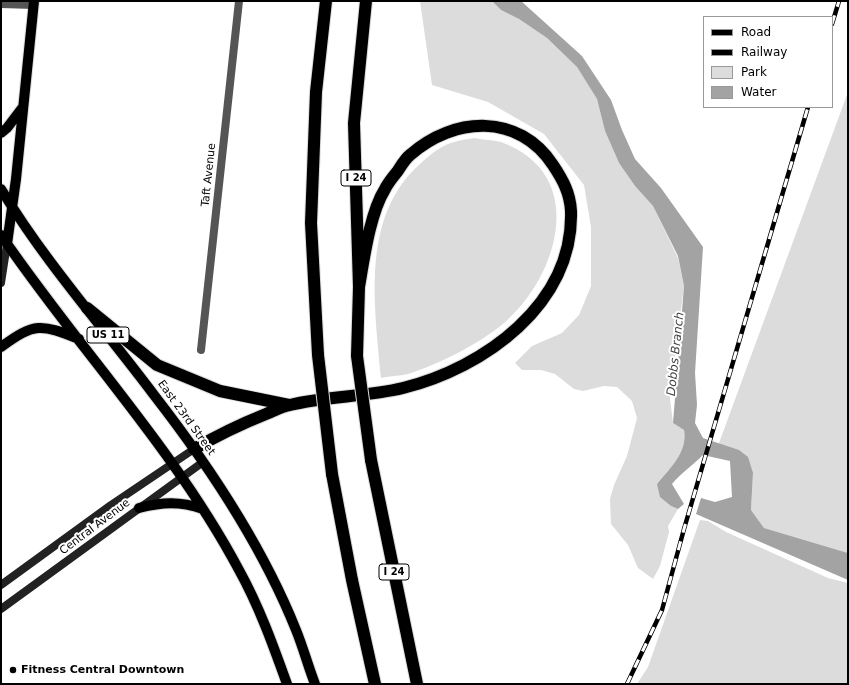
<!DOCTYPE html>
<html>
<head>
<meta charset="utf-8">
<style>
	body { margin:0 }
	#map { position:relative; width:849px; height:685px; overflow:hidden; background:#fff; font-family:"DejaVu Sans",sans-serif }
	canvas { display:block }
	.frame { position:absolute; inset:0; border:2px solid #000; pointer-events:none }
	.legend { position:absolute; left:703px; top:16px; width:130px; height:92px; box-sizing:border-box; background:#fff; border:1px solid #999; margin:0; padding:5px 7px; list-style:none; font-size:12px; color:#000 }
	.legend li { display:flex; align-items:center; gap:8px; height:20px }
	.legend b { width:20px; border:1px solid #999 }
</style>
</head>
<body>
<div id="map">
<canvas width="849" height="685"></canvas>
<div class="frame"></div>
<ul class="legend">
<li><b style="height:5px;background:#000"></b>Road</li>
<li><b style="height:5px;background:#000"></b>Railway</li>
<li><b style="height:11px;background:#dcdcdc"></b>Park</li>
<li><b style="height:11px;background:#a3a3a3"></b>Water</li>
</ul>
</div>
<script>
const g = document.querySelector('canvas').getContext('2d');
g.lineJoin = 'round';
function fill(path, color) {
  g.fillStyle = color;
  g.fill(path, 'evenodd');
}
function stroke(path, color, width, dash) {
  g.strokeStyle = color;
  g.lineWidth = width;
  g.lineCap = dash ? 'butt' : 'round';
  g.setLineDash(dash || []);
  g.stroke(path);
}
function label(font, color, halo, rows, align = 'center') {
  g.font = font + ' "DejaVu Sans",sans-serif';
  g.lineWidth = 4;
  g.setLineDash([]);
  g.textBaseline = 'middle';
  g.strokeStyle = halo;
  g.fillStyle = color;
  for (const [text, x, y, turn = 0] of rows) {
    g.save();
    g.translate(x, y);
    g.rotate((+turn || 0) * Math.PI / 180);
    g.textAlign = isNaN(turn) ? turn : align;
    if (halo) g.strokeText(text, 0, 0);
    g.fillText(text, 0, 0);
    g.restore();
  }
}
const green = new Path2D(`
	M420 1H492L501 10 519 19 547 38 577 67 597 99 605 131 619 163 635 186 653 206 678 258 684 286 670 399 673 423 684 430C688 452 670 468 657 484L671 506 678 509 668 526 669 532 660 566 653 579 638 568 628 545 611 524 610 499 614 485 627 456 637 418 632 401 617 387 604 386 583 391 574 389 555 374 541 370H522L515 363 532 346 562 333 579 315 591 286V227L584 185 544 134 488 102 432 85Z
	M848 92V553L764 528 751 510 753 473 719 443Z
	M475 138C483 140 493 140 501 142 589 174 559 276 504 323 481 343 437 365 408 374 399 376 390 376 381 378 375 307 360 218 419 165 440 146 446 142 475 138Z
	M700 520 708 521 726 532 828 578 848 583V684H637L648 667Z`);
const water = new Path2D(`
	M492 1H521L582 56 611 100 622 130 635 159 661 188 703 247 695 373 697 405 695 423 703 438 739 450 748 457 753 473 751 510 764 528 848 553V580L696 514 701 498 715 502 732 497 730 461 703 455C693 465 681 473 672 484L684 504 678 509 671 506 660 497 657 484C670 468 688 452 684 430L673 423 684 286 678 256 653 206 635 186 619 163 605 131 597 99 577 67 547 38 519 19 501 10Z`);
const minor = new Path2D(`
	M1 4 34 5
	M201 350 239 1`);
const secondary = new Path2D(`
	M1 283 7 244
	M1 585 111 505 194 449
	M1 609 203 462`);
const primary = new Path2D(`
	M1 133 7 128 23 107
	M1 189C45 262 103 327 154 395 210 467 262 545 296 630 303 647 308 666 315 684
	M1 235C78 348 174 448 239 570 259 606 273 645 287 684
	M7 244 16 179 34 1
	M1 347C35 322 41 324 79 339
	M139 508C162 502 180 501 203 509`);
const motorway = new Path2D(`
	M87 308 157 365 220 391 289 405
	M318 355 311 223 316 92 326 1
	M357 356 359 287 354 123 366 1
	M194 449C218 435 241 424 266 414 274 411 282 406 290 405 327 396 366 397 403 388 484 368 574 304 571 211 570 193 563 180 553 165 519 113 454 116 410 155 405 159 401 166 397 172 393 177 388 183 385 189 370 213 364 258 359 287
	M371 460 417 684
	M332 474 352 580 375 684`);
const rail = new Path2D(`
	M832 24 839 1
	M627 684 662 610 684 529 808 107`);
const motorwayBridge = new Path2D(`
	M318 355 332 474
	M357 356 371 460`);
const markers = [
	[13,670,4,"#000"]
];
const shields = [
	[356,178,30],
	[108,335,42],
	[394,572,30]
];
const shieldNames = [
	["I 24",356,178],
	["US 11",108,335],
	["I 24",394,572]
];
const streetNames = [
	["Taft Avenue",209,175,-84],
	["East 23rd Street",186,418,54],
	["Central Avenue",95,527,-37]
];
const poiNames = [
	["Fitness Central Downtown",21,670]
];
const waterNames = [
	["Dobbs Branch",676,354,-84]
];
fill(green, '#dcdcdc');
fill(water, '#a3a3a3');
stroke(primary, '#dbdbdb', 12);
stroke(motorway, '#dbdbdb', 14);
stroke(minor, '#555', 8);
stroke(secondary, '#222', 8);
stroke(primary, '#000', 10);
stroke(motorway, '#000', 12);
stroke(rail, '#000', 4.5);
stroke(rail, '#fff', 3, [9]);
stroke(motorwayBridge, '#dbdbdb', 14, []);
stroke(motorwayBridge, '#000', 12);
for (const [x, y, r, color] of markers) {
  const dot = new Path2D();
  dot.arc(x, y, r, 0, 2 * Math.PI);
  g.fillStyle = color;
  g.fill(dot);
  stroke(dot, '#fff', 1.5);
}
for (const [x, y, w] of shields) {
  const box = new Path2D();
  box.roundRect(x - w / 2, y - 8, w, 16, 3);
  g.fillStyle = '#fff';
  g.fill(box);
  stroke(box, '#000', 1);
}
label('bold 10px', '#000', null, shieldNames);
label('11px', '#000', '#fff', streetNames);
label('bold 11px', '#000', '#fff', poiNames, 'left');
label('italic 12px', '#444', '#fff', waterNames);
</script>
</body>
</html>
